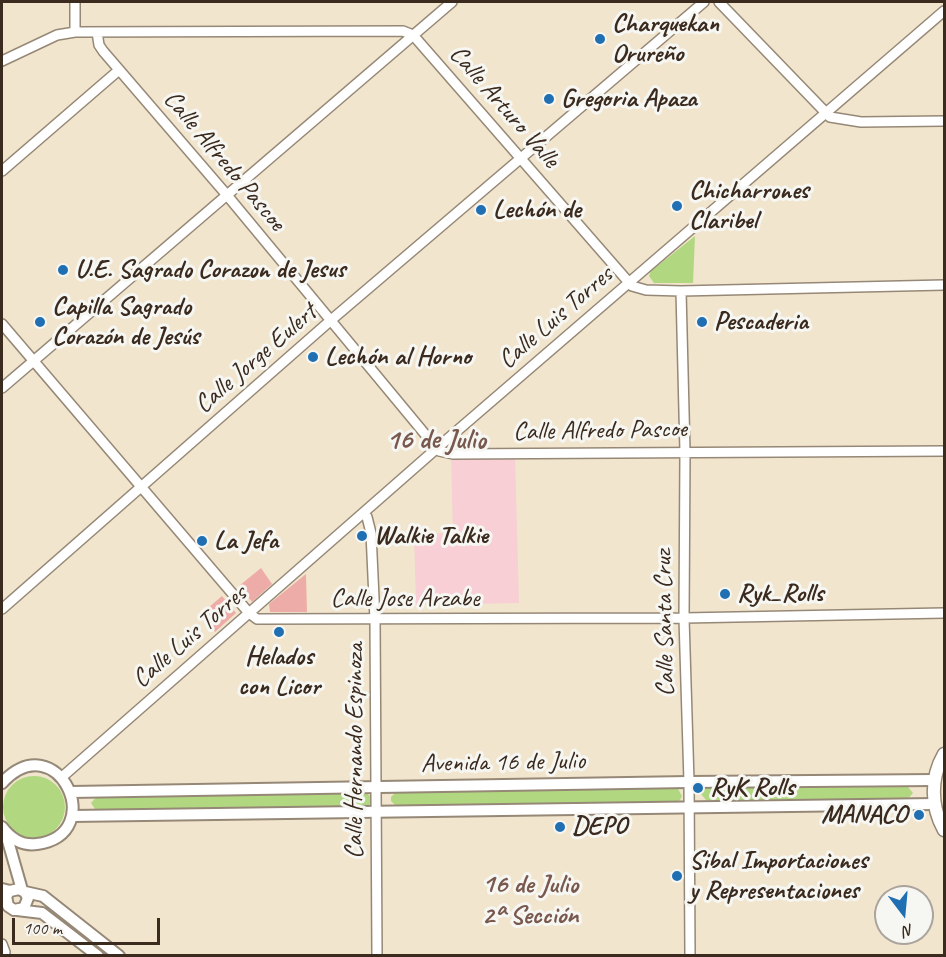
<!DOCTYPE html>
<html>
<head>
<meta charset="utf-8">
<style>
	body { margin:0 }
	#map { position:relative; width:946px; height:957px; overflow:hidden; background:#f2e5ce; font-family:Caveat,sans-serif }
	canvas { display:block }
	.frame { position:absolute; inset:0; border:3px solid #3b2a1e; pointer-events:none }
	.north { position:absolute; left:874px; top:885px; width:60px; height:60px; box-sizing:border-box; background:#f6f6f2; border:2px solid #aba49d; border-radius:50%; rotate:164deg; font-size:16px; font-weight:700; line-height:24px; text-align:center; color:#3b2a1e }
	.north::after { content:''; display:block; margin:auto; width:21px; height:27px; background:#1f6fb2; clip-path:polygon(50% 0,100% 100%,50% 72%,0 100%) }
	.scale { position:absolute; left:12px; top:918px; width:148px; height:27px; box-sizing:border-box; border:3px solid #3b2a1e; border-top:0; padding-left:8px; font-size:18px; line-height:21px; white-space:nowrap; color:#3b2a1e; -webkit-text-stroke:4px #f6f6f2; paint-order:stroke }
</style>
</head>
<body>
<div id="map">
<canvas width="946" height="957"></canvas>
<div class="frame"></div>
<div class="north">N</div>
<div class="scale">100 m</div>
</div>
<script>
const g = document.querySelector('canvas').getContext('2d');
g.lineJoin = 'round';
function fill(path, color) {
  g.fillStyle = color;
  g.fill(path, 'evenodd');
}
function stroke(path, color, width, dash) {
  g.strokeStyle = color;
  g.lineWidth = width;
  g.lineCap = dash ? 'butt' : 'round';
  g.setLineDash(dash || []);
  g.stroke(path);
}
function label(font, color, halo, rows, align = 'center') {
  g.font = font + ' Caveat,sans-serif';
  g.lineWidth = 6;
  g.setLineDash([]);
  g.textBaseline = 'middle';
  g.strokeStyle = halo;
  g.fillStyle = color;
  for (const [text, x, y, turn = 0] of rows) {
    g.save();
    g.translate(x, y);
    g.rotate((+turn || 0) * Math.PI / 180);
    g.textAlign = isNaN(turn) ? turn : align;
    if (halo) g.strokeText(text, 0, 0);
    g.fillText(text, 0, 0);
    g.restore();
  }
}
const built = new Path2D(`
	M515 456 519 603 416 605 414 534 453 533 451 458Z`);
const green = new Path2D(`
	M695 236 693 283H654L649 276 651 271Z
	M3 807a31 31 0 1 1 62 0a31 31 0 1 1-62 0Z
	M677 787 682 796 680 800 676 803 397 807 391 801V797L396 792Z
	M908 787 913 793 908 799 706 800 701 794 702 790 707 788Z
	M366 793 370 796 372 802 365 809 97 812 91 803 98 795Z`);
const building = new Path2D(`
	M261 568 272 584 252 602 239 586Z
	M306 574 307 612H270L269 604Z
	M222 596 236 613 215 632 201 614Z`);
const minor = new Path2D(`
	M75 2V32
	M719 2 830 117 861 122 944 121
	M97 32 99 45 103 51 226 194 439 451 453 454 944 451
	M2 61 57 35 75 32 403 31 413 35 632 286 646 290 681 291 944 285
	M2 171 119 70
	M681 291 685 452 684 618 689 782 690 956
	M2 324 249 613 257 619 684 618 944 613
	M2 388 452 2
	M363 513 367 517 371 533 375 620 377 956
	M2 609 330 321 704 2
	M62 777 436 449 944 11
	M2 944 5 952 2 956`);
const tertiary = new Path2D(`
	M2 783C57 723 110 834 37 844 23 846 11 839 2 827
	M71 792 689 782 935 780
	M72 816 934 804
	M6 834 22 890
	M2 889 10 891 19 889 25 892 28 898 24 908 14 910 8 906 6 896 10 891
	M25 892 43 896 119 956
	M17 910 42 913 98 956`);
const secondary = new Path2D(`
	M944 754C930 778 931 807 944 830`);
const markers = [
	[600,39,6,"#1f6fb2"],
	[549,99,6,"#1f6fb2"],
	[677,206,6,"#1f6fb2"],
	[481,210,6,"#1f6fb2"],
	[63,270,6,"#1f6fb2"],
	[40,322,6,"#1f6fb2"],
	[702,322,6,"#1f6fb2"],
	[313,357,6,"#1f6fb2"],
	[362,536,6,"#1f6fb2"],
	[202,541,6,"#1f6fb2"],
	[725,594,6,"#1f6fb2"],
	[279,632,6,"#1f6fb2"],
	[698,788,6,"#1f6fb2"],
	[919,815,6,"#1f6fb2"],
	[560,827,6,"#1f6fb2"],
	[677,876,6,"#1f6fb2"]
];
const poiNames = [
	["Charquekan",612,24],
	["Orureño",612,54],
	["Gregoria Apaza",561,99],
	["Chicharrones",689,191],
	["Claribel",689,221],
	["Lechón de",493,210],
	["U.E. Sagrado Corazon de Jesus",75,270],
	["Capilla Sagrado",52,307],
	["Corazón de Jesús",52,337],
	["Pescaderia",714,322],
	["Lechón al Horno",325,357],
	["Walkie Talkie",374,536],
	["La Jefa",214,541],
	["Ryk_Rolls",737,594],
	["Helados",279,657,"center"],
	["con Licor",279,687,"center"],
	["RyK Rolls",710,788],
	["MANACO",907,815,"right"],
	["DEPO",572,827],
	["Sibal Importaciones",689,861],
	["y Representaciones",689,891]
];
const streetNames = [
	["Calle Arturo Valle",504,107,49],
	["Calle Alfredo Pascoe",224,161,50],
	["Calle Luis Torres",556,318,-41],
	["Calle Jorge Eulert",256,359,-41],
	["Calle Alfredo Pascoe",600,431,-1],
	["Calle Jose Arzabe",405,599],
	["Calle Santa Cruz",665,623,-91],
	["Calle Luis Torres",190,637,-41],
	["Calle Hernando Espinoza",355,751,-90],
	["Avenida 16 de Julio",503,763,-1]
];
const neighbourhoodNames = [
	["16 de Julio",530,885],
	["2ª Sección",530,916]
];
const quarterNames = [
	["16 de Julio",436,441]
];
fill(built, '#f7cfd4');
fill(green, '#b1d881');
fill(building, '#edaca7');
stroke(minor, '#968876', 12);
stroke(tertiary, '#968876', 14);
stroke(secondary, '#968876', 15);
stroke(minor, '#fff', 9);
stroke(tertiary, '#fff', 10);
stroke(secondary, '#fff', 12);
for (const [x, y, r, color] of markers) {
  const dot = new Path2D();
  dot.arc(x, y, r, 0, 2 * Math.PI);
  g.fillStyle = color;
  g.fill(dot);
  stroke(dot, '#f6f6f2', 2);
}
label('bold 26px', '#3b2a1e', '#f6f6f2', poiNames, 'left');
label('26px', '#3b2a1e', '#f6f6f2', streetNames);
label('bold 27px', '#79584e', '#f6f6f2', neighbourhoodNames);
label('bold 28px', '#79584e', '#f6f6f2', quarterNames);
</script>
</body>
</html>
